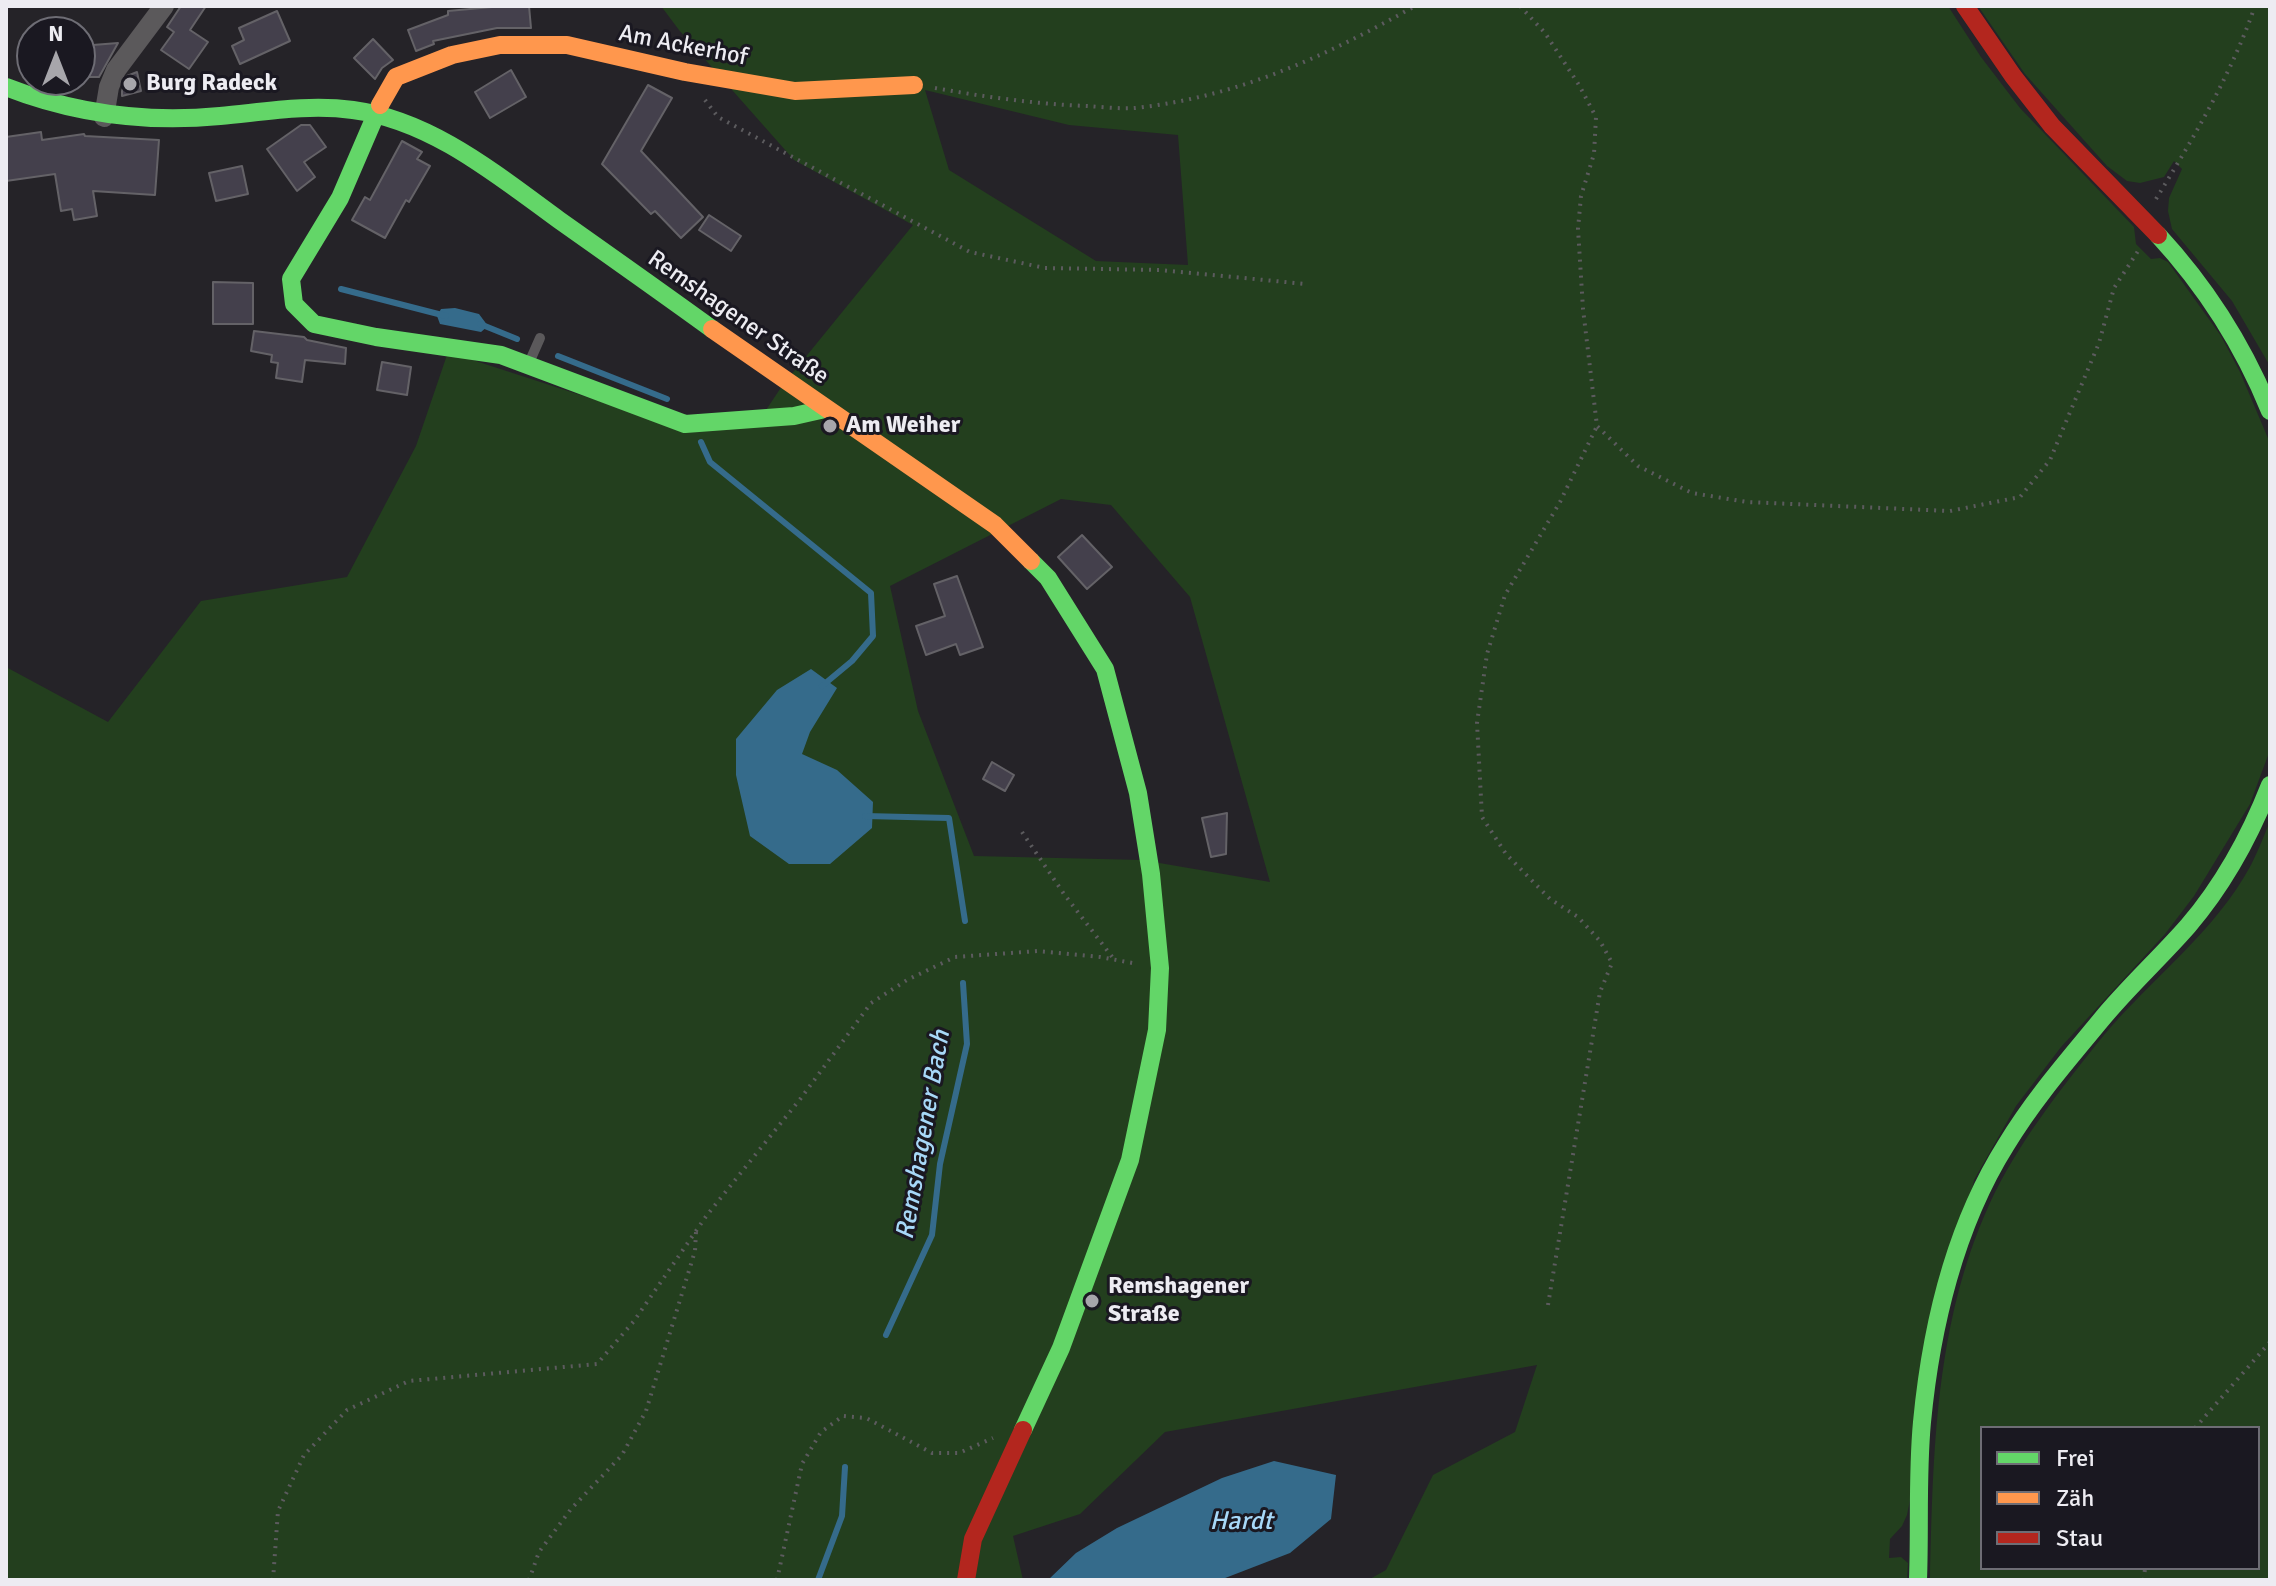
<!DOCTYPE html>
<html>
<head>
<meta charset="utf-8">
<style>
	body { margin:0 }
	#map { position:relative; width:2276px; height:1586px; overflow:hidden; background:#252328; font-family:Signika,sans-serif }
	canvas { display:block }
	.frame { position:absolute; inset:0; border:8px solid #edecf2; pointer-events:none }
	.legend { position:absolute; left:1980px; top:1426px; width:280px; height:144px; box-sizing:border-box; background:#1a1821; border:2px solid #6e6d75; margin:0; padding:10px 14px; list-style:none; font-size:24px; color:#edecf2 }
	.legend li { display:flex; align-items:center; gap:16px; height:40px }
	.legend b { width:40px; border:2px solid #6e6d75 }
	.north { position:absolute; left:16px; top:16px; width:80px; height:80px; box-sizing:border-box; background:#1a1821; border:2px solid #6e6d75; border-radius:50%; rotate:0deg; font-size:22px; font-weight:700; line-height:32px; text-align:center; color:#edecf2 }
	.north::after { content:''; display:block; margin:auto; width:28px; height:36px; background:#a7a6ab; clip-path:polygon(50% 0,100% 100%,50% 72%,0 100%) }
</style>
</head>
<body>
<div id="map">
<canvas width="2276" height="1586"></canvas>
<div class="frame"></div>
<ul class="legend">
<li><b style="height:10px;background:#63d668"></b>Frei</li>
<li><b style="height:10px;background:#ff974d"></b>Zäh</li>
<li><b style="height:10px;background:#b3261e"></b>Stau</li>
</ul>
<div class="north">N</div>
</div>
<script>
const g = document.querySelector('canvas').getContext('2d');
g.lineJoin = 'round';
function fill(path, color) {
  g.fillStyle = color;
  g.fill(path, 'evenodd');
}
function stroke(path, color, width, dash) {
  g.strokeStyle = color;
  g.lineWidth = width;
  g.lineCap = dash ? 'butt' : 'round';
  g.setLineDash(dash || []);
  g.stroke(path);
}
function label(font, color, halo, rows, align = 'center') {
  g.font = font + ' Signika,sans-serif';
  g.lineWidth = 6;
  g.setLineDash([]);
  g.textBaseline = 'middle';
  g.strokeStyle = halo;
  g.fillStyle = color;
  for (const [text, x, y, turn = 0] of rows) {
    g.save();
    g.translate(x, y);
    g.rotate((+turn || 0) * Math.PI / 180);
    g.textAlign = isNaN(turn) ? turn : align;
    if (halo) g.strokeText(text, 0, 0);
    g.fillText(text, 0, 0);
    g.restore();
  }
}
const green = new Path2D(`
	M661 6H1948L1981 57 2020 108 2134 227 2136 244 2151 259 2160 258 2168 262 2221 336 2240 372 2270 443V750L2250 804 2194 896 2165 934 2061 1047 2016 1106 1974 1180 1907 1515 1902 1526 1890 1539 1889 1558 1901 1557 1908 1563 1907 1580H1368L1386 1570 1433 1475 1515 1432 1537 1365 1165 1432 1080 1514 1013 1536 1023 1580H6V667L108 722 201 601 347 577 416 446 448 352 682 428 756 425 782 386 913 225 794 160 679 30ZM925 90 1069 125 1178 135 1188 265 1096 261 949 170ZM1061 499 1111 505 1190 597 1270 882 1142 860 974 856 918 711 890 586Z
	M1978 6H2270V366L2232 301 2172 229 2168 211 2169 198 2182 169 2174 161 2164 177 2140 183 2127 181 2107 166 2025 74Z
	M2270 821V1580H1930C1933 1453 1935 1324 1989 1205 2017 1144 2062 1087 2104 1035 2152 978 2215 932 2251 865 2258 851 2264 836 2270 821ZM1982 1428H2258V1568H1982Z`);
const water = new Path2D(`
	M455 308 479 314 488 326 481 332 440 324 437 316 441 309Z
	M811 669 837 688 810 732 802 754 837 770 873 802 872 828 830 864H789L750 836 736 775V739L777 690Z
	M1274 1461 1336 1475 1331 1519 1290 1553 1220 1580H1048L1076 1553 1117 1528 1222 1478Z`);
const stream = new Path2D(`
	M341 289 446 316
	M480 324 517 339
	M558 356 667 399
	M701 442 710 462 871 593 873 636 852 661 822 686
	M865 816 949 818 965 921
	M886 1335 932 1235 940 1164 967 1044 963 983
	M818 1580 842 1516 845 1467`);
const building = new Path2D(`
	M181 6H206L190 30 208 42 189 69 161 50 174 32 167 27Z
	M503 6H529L531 28H497L433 41 434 44 416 51 408 30 448 15V11Z
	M277 11 290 41 240 64 232 46 244 40 239 28Z
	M373 39 393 60 382 68 375 79 354 58Z
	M118 43 99 77H80V46Z
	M511 70 526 97 490 118 475 92Z
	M137 72 141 91 122 96V91L127 76Z
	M648 85 672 98 641 151 703 217 681 238 655 211 651 214 602 164Z
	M301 125H310L326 147 304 162 315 177 297 191 267 149Z
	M41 132 42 140 84 134 85 136 159 140 155 195 93 191 97 216 74 220 72 209 61 211 55 174 6 181V137Z
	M402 141 422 152 417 159 430 166 409 202 406 200 385 238 352 220 365 197 370 200Z
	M242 166 248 194 216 201 209 173Z
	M709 215 741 236 731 251 699 230Z
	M213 282 253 283V324H213Z
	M254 331 304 337 307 340 346 348 345 364 305 360 302 382 276 378 278 363 271 362 272 355 251 351Z
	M382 362 411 367 407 395 377 390Z
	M1082 535 1112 567 1087 589 1058 557Z
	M957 576 983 647 960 655 956 644 926 655 916 626 945 616 934 584Z
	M992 762 1014 775 1005 791 983 779Z
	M1227 813 1226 854 1211 857 1202 818Z`);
const path = new Path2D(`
	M1520 6 1545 33 1579 85 1596 117 1594 154 1581 196 1578 229 1583 309 1597 426 1638 466 1692 493 1747 502 1950 511 2020 497 2050 460 2099 343 2114 288 2140 248
	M935 88C985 97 1035 104 1087 106 1102 107 1120 109 1135 108 1238 97 1326 56 1415 6
	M705 100 718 117 970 252 1045 268 1160 270 1306 284
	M2156 199C2194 137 2231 75 2255 6
	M1022 832 1064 894 1113 958
	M1548 1305 1600 992 1612 963 1600 941 1578 917 1550 899 1506 854 1482 817 1477 723 1487 654 1505 595 1560 502 1597 426
	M2195 1428 2270 1342
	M273 1580 278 1511 304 1455 347 1410 409 1381 597 1364 634 1321 707 1215 801 1098 871 1003 907 980 955 957 1038 951 1100 957 1138 964
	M529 1580 539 1552 571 1509 622 1455 646 1411 695 1251 696 1232
	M777 1580 802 1464 821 1432 843 1416 866 1418 932 1453H959L993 1438
	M2144 1580 2145 1568`);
const lane = new Path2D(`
	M529 363 540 338`);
const street = new Path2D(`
	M104 117 109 87 116 70 164 6`);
const fast = new Path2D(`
	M6 87C75 114 146 123 220 116 264 112 308 104 353 110 431 120 497 175 559 220 610 256 661 292 712 329
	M380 105 340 198 291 279 294 304 314 324 376 337 501 355 685 424 794 416 825 409
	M2158 235C2207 288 2243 345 2270 411
	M1023 1430 1061 1348 1130 1160 1157 1030 1160 968 1151 874 1138 793 1105 669 1048 578 1031 561
	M1918 1580C1920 1527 1917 1475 1922 1422 1931 1328 1955 1226 2006 1145 2033 1100 2068 1060 2101 1020 2128 987 2160 958 2188 926 2224 884 2250 836 2270 785`);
const slow = new Path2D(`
	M380 105 396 77 452 55 500 45H567L685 72 795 91 914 85
	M712 329 995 525 1031 561`);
const jam = new Path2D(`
	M1965 6 2013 76 2052 126 2158 235
	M966 1580 973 1539 1023 1430`);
const markers = [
	[130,84,8,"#a7a6ab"],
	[830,426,8,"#a7a6ab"],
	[1092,1301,8,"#a7a6ab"]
];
const streetNames = [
	["Am Ackerhof",683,46,11],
	["Remshagener Straße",738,318,35]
];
const poiNames = [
	["Burg Radeck",146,84],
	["Am Weiher",846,426],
	["Remshagener",1108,1287],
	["Straße",1108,1315]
];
const waterNames = [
	["Remshagener Bach",924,1135,-80],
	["Hardt",1241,1522]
];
fill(green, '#233f1e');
fill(water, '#356b8b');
stroke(stream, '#356b8b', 6);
fill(building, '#44404c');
stroke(building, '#646267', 2);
stroke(path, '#5c5b5e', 4, [2, 6]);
stroke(lane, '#5b595b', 10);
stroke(street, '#5b595b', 20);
stroke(fast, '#63d668', 18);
stroke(slow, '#ff974d', 18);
stroke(jam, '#b3261e', 18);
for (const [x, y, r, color] of markers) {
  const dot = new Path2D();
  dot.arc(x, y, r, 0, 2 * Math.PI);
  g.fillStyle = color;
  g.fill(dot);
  stroke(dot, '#1a1821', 3);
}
label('24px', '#edecf2', '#1a1821', streetNames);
label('bold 24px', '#edecf2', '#1a1821', poiNames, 'left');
label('italic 26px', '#a7d8f8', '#1a1821', waterNames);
</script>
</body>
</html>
